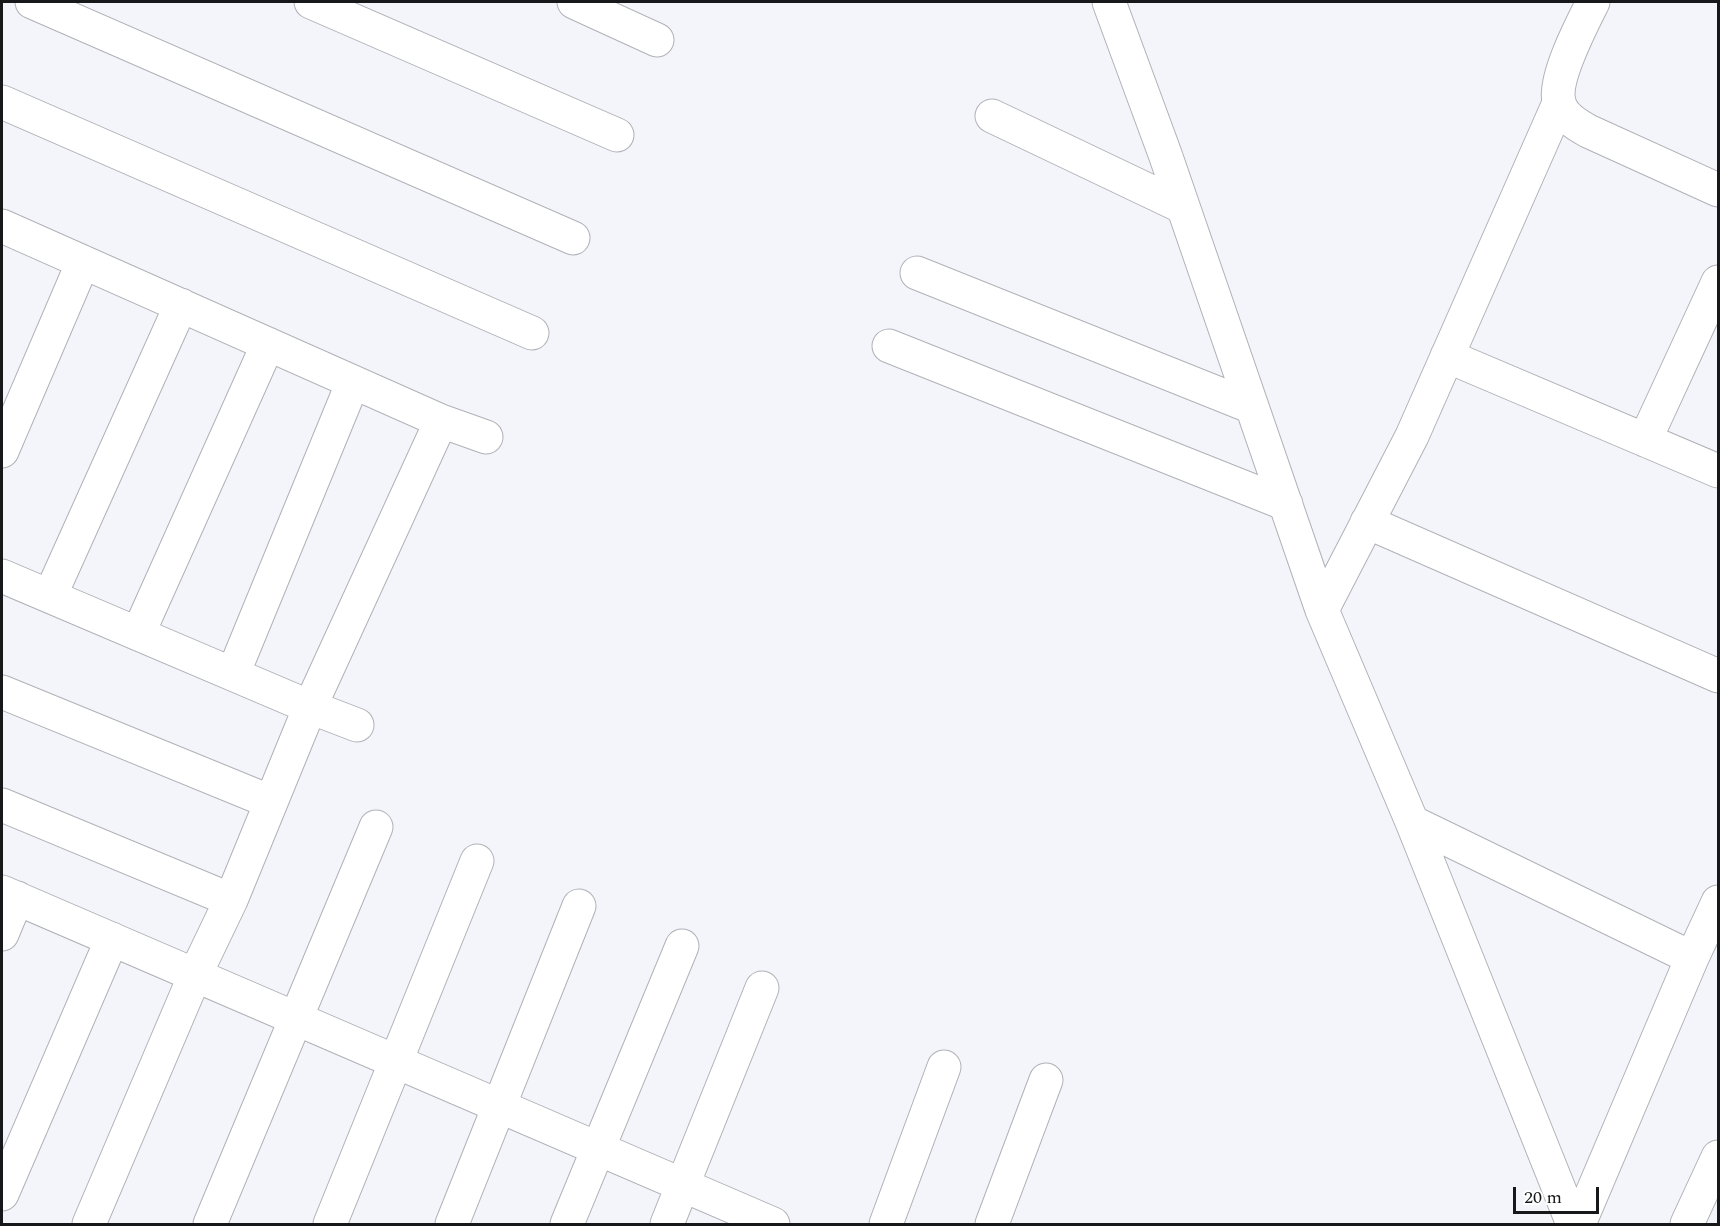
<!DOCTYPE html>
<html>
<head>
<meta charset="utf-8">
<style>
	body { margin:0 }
	#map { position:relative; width:1720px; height:1226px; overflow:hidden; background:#f3f5fa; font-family:Spectral,serif }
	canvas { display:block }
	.frame { position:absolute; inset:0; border:3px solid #171819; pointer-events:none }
	.scale { position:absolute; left:1513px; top:1187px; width:86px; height:27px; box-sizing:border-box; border:3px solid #171819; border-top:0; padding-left:8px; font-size:18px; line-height:21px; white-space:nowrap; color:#171819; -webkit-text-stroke:4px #fff; paint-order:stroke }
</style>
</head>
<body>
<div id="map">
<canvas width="1720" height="1226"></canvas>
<div class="frame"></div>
<div class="scale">20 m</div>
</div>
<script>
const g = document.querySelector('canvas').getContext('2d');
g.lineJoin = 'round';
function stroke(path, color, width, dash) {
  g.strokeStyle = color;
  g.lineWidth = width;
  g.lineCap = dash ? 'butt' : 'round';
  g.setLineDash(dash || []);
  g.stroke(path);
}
const minor = new Path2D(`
	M32 2 573 238
	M311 2 617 135
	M574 2 657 40
	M1109 2 1165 154 1322 610 1412 822 1573 1224
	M1593 2C1582 24 1553 79 1559 102 1562 116 1576 124 1588 131L1718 190
	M2 102 532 333
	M992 116 1183 207
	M2 226 441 421 486 437
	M917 273 1252 407
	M889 346 1286 504
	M1447 356 1718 471
	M1645 440 1718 282
	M2 451 83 262
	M1367 522 1718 676
	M2 576 310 707 357 725
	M50 596 181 305
	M1322 610 1412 436 1559 103
	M138 634 268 344
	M233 674 353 382
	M2 692 271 802
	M2 805 231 900
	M1412 822 1692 958
	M2 892 773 1224
	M2 934 17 898
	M2 1194 112 939
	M89 1224 195 975 231 900 310 707 441 421
	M210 1224 376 827
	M330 1224 477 861
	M452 1224 579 906
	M567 1224 682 946
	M667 1224 762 988
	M886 1224 944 1067
	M992 1224 1046 1080
	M1579 1224 1692 958 1718 902
	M1687 1224 1718 1157`);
stroke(minor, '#b0b2b7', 35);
stroke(minor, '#fff', 33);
</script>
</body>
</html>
